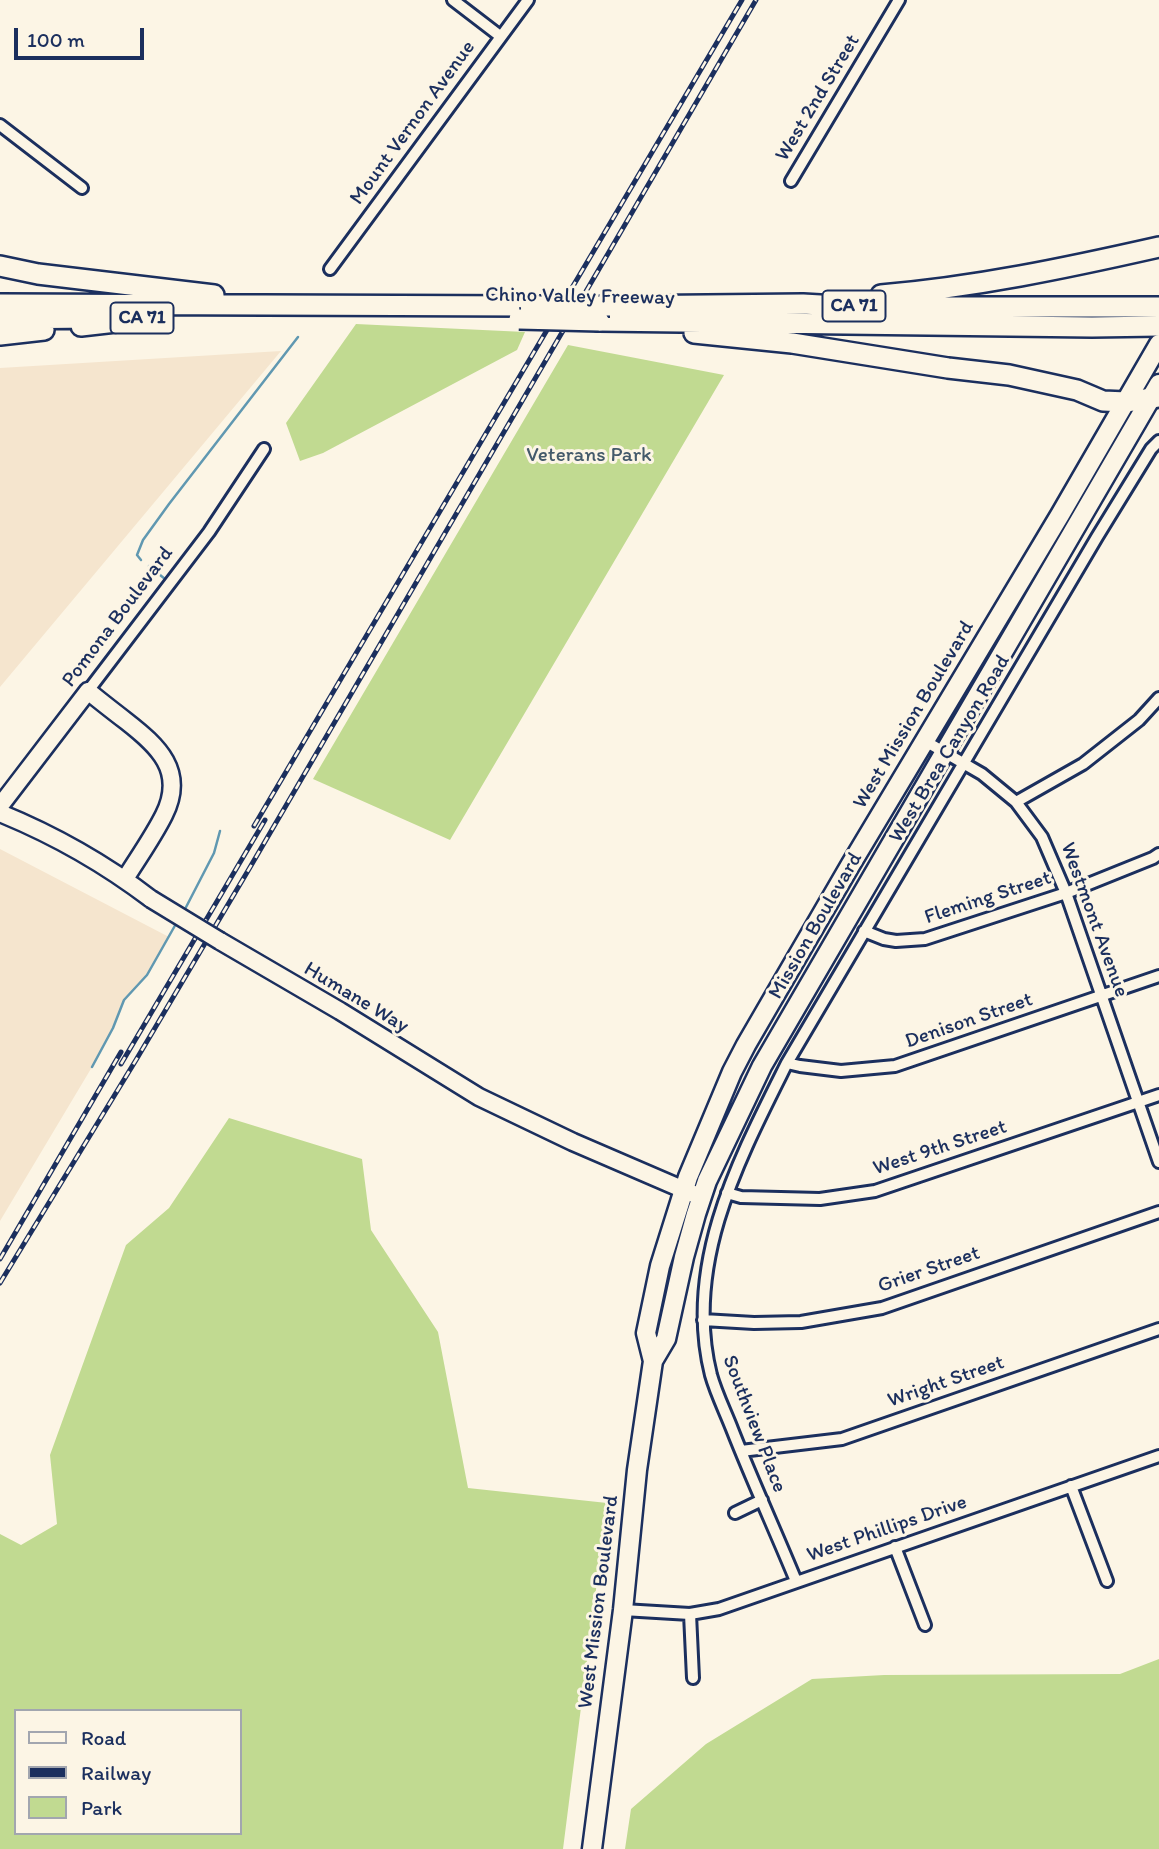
<!DOCTYPE html>
<html>
<head>
<meta charset="utf-8">
<style>
	body { margin:0 }
	#map { position:relative; width:1159px; height:1849px; overflow:hidden; background:#fcf5e5; font-family:Itim,sans-serif }
	canvas { display:block }
	.legend { position:absolute; left:14px; top:1709px; width:228px; height:126px; box-sizing:border-box; background:#fcf5e5; border:2px solid #a2a6af; margin:0; padding:9px 12px; list-style:none; font-size:21px; color:#1b2f5e }
	.legend li { display:flex; align-items:center; gap:14px; height:35px }
	.legend b { width:35px; border:2px solid #a2a6af }
	.scale { position:absolute; left:14px; top:28px; width:130px; height:32px; box-sizing:border-box; border:4px solid #1b2f5e; border-top:0; padding-left:9px; font-size:21px; line-height:24px; white-space:nowrap; color:#1b2f5e; -webkit-text-stroke:5px #fcf5e5; paint-order:stroke }
</style>
</head>
<body>
<div id="map">
<canvas width="1159" height="1849"></canvas>
<ul class="legend">
<li><b style="height:9px;background:#fcf5e5"></b>Road</li>
<li><b style="height:9px;background:#1b2f5e"></b>Railway</li>
<li><b style="height:19px;background:#c1da91"></b>Park</li>
</ul>
<div class="scale">100 m</div>
</div>
<script>
const g = document.querySelector('canvas').getContext('2d');
g.lineJoin = 'round';
function fill(path, color) {
  g.fillStyle = color;
  g.fill(path, 'evenodd');
}
function stroke(path, color, width, dash) {
  g.strokeStyle = color;
  g.lineWidth = width;
  g.lineCap = dash ? 'butt' : 'round';
  g.setLineDash(dash || []);
  g.stroke(path);
}
function label(font, color, halo, rows, align = 'center') {
  g.font = font + ' Itim,sans-serif';
  g.lineWidth = 6;
  g.setLineDash([]);
  g.textBaseline = 'middle';
  g.strokeStyle = halo;
  g.fillStyle = color;
  for (const [text, x, y, turn = 0] of rows) {
    g.save();
    g.translate(x, y);
    g.rotate((+turn || 0) * Math.PI / 180);
    g.textAlign = isNaN(turn) ? turn : align;
    if (halo) g.strokeText(text, 0, 0);
    g.fillText(text, 0, 0);
    g.restore();
  }
}
const built = new Path2D(`
	M281 351 0 687V368Z
	M0 849 169 937 147 975 124 1000 113 1028 92 1067 0 1221Z`);
const green = new Path2D(`
	M356 324 525 332 517 350 323 453 300 461 286 423Z
	M568 345 724 375 450 840 313 779Z
	M229 1118 362 1159 371 1230 438 1332 468 1488 607 1503 563 1849H0V1534L21 1545 57 1524 50 1455 126 1245 169 1208ZM16 1711H240V1833H16Z
	M1159 1659V1849H625L631 1809 706 1744 812 1679 884 1675 1120 1674Z`);
const stream = new Path2D(`
	M141 560 137 555 143 540 169 504 298 337
	M149 566 165 579
	M183 913 214 853 220 831
	M92 1067 113 1028 124 1000 147 975 177 922`);
const street = new Path2D(`
	M453 0 500 36
	M0 125 82 188
	M791 181 899 0
	M330 269 528 0
	M88 691 209 532 264 449
	M925 741 982 774 1016 802 1042 837 1066 893 1159 1162
	M1016 802 1083 764 1139 720 1159 698
	M864 931 884 939 896 941 925 939 1066 893 1153 858 1159 854
	M787 1063 800 1066 841 1071 895 1066 1159 976
	M727 1193 741 1197 820 1199 875 1191 1159 1095
	M703 1320 754 1323 801 1322 882 1308 1159 1212
	M741 1451 842 1439 1159 1329
	M1071 1486 1107 1581
	M735 1513 762 1500
	M895 1547 925 1625
	M796 1581C775 1530 752 1480 732 1429 725 1411 716 1393 711 1375 683 1264 739 1159 787 1063L1097 537 1151 449 1159 441
	M623 1610 690 1614 719 1609 1159 1456
	M690 1614 693 1678`);
const secondary = new Path2D(`
	M0 806 88 691C100 701 113 711 126 721 158 746 186 771 164 815 153 837 138 858 125 879
	M0 813C54 835 105 864 151 899
	M220 941 340 1011 479 1097 573 1142 696 1195`);
const primary = new Path2D(`
	M653 1361 666 1339 684 1257 696 1214 707 1181 762 1066 1159 384
	M592 1849 623 1610 637 1470 653 1361 646 1333 660 1266 688 1177 732 1072 746 1045 851 864 1060 515 1159 344`);
const highway = new Path2D(`
	M0 266 38 274 214 295
	M881 295C976 287 1066 268 1159 247
	M0 304 530 306
	M610 306 803 304 855 307H1159
	M0 319 93 318
	M599 321 1092 327 1159 326
	M81 326 151 318
	M694 333 792 343 948 368 1009 375 1077 390 1103 401 1126 402 1159 397
	M0 335 44 330`);
const rail = new Path2D(`
	M254 826 742 0
	M121 1064 265 820
	M0 1259 121 1052
	M0 1283 136 1060 249 869 756 0`);
const secondaryBridge = new Path2D(`
	M151 899 220 941`);
const highwayBridge = new Path2D(`
	M530 306H610
	M519 319 599 321`);
const shields = [
	[854,306,63],
	[142,318,63]
];
const shieldNames = [
	["CA 71",854,306],
	["CA 71",142,318]
];
const streetNames = [
	["West 2nd Street",818,98,-59],
	["Mount Vernon Avenue",413,123,-54],
	["Chino Valley Freeway",580,297,1],
	["Pomona Boulevard",118,617,-53],
	["West Mission Boulevard",914,715,-59],
	["West Brea Canyon Road",950,749,-59],
	["Fleming Street",988,898,-18],
	["Westmont Avenue",1094,920,70],
	["Mission Boulevard",816,926,-60],
	["Humane Way",356,998,31],
	["Denison Street",969,1021,-19],
	["West 9th Street",940,1148,-18],
	["Grier Street",929,1270,-19],
	["Wright Street",946,1382,-19],
	["Southview Place",754,1424,69],
	["West Phillips Drive",887,1529,-19],
	["West Mission Boulevard",599,1602,-83]
];
const parkNames = [
	["Veterans Park",589,456]
];
fill(built, '#f5e5ce');
fill(green, '#c1da91');
stroke(stream, '#6098b1', 2.5);
stroke(street, '#1b2f5e', 16);
stroke(secondary, '#1b2f5e', 21);
stroke(primary, '#1b2f5e', 23);
stroke(highway, '#1b2f5e', 24);
stroke(street, '#fcf5e5', 10);
stroke(secondary, '#fcf5e5', 16);
stroke(primary, '#fcf5e5', 18);
stroke(highway, '#fcf5e5', 19);
stroke(rail, '#1b2f5e', 5);
stroke(rail, '#fcf5e5', 2.5, [8]);
stroke(secondaryBridge, '#1b2f5e', 21, []);
stroke(highwayBridge, '#1b2f5e', 24, []);
stroke(secondaryBridge, '#fcf5e5', 16);
stroke(highwayBridge, '#fcf5e5', 19);
for (const [x, y, w] of shields) {
  const box = new Path2D();
  box.roundRect(x - w / 2, y - 15.5, w, 31, 5);
  g.fillStyle = '#fcf5e5';
  g.fill(box);
  stroke(box, '#1b2f5e', 2);
}
label('bold 19px', '#1b2f5e', null, shieldNames);
label('21px', '#1b2f5e', '#fcf5e5', streetNames);
label('21px', '#445a6b', '#fcf5e5', parkNames);
</script>
</body>
</html>
